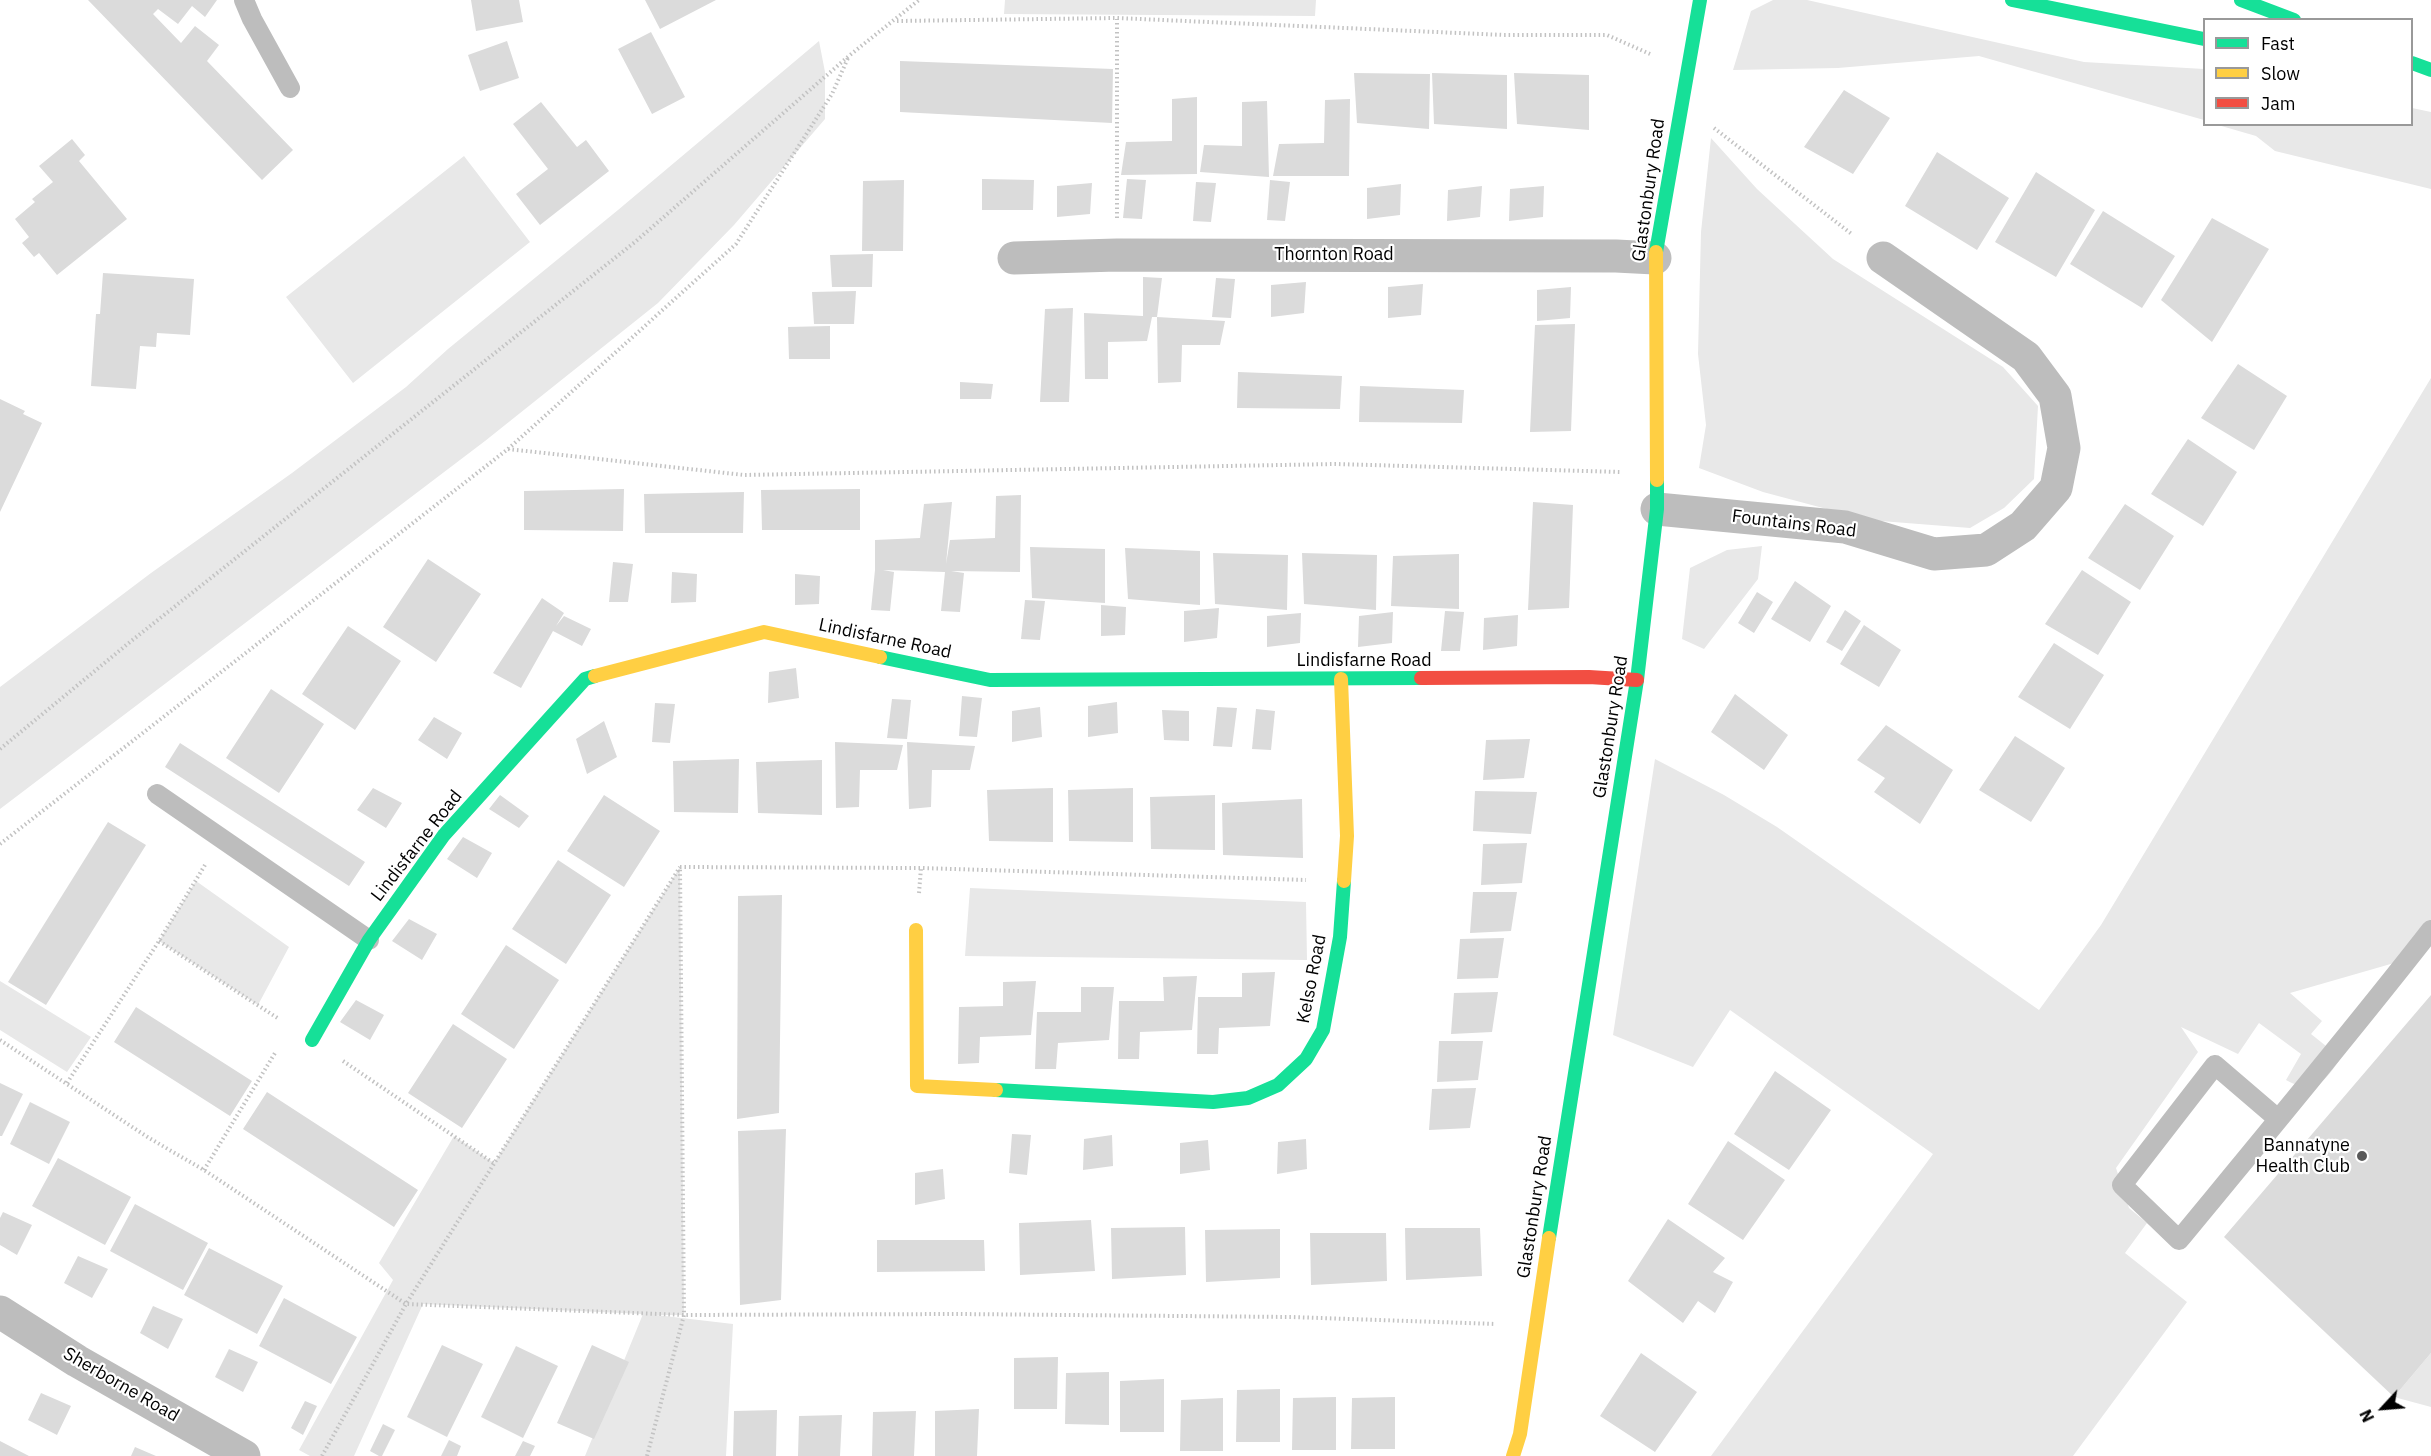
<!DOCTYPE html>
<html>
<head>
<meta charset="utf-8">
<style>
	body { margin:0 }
	#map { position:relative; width:2431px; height:1456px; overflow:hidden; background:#fff; font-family:"IBM Plex Sans",sans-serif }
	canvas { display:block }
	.legend { position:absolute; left:2203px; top:18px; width:210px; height:108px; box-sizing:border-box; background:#fff; border:2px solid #999; margin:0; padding:8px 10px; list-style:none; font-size:18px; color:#000 }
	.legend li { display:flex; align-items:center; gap:12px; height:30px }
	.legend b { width:30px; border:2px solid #999 }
	.north { position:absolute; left:2353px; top:1378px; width:60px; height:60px; -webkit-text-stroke:4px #fff; paint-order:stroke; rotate:244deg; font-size:16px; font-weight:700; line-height:24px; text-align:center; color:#000 }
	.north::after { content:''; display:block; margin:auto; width:21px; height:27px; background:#000; clip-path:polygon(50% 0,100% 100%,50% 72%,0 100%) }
</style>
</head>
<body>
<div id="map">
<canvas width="2431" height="1456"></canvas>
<ul class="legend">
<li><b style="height:8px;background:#16e098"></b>Fast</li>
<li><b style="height:8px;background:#ffcf43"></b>Slow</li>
<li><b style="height:8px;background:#f24e42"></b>Jam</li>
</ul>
<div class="north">N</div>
</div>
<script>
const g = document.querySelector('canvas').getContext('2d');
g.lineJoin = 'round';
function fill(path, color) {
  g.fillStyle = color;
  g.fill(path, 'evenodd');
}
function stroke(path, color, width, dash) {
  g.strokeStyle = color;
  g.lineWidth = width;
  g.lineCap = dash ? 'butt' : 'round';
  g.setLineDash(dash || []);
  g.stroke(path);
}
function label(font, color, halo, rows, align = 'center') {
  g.font = font + ' "IBM Plex Sans",sans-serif';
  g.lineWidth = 4.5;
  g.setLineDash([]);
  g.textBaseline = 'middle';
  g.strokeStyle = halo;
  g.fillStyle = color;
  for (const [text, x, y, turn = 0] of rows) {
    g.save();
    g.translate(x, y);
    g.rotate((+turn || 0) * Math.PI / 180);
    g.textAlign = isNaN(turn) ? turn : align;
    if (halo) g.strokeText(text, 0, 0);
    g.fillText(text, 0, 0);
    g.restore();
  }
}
const green = new Path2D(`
	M1005 0H1316L1315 16 1004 14Z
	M1773 0H1807L2084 62 2204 69V120L1979 56 1838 68 1733 70 1751 11Z
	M819 41 825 72V119L734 225 658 303 485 441 0 809V687L151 573 292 473 406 387 448 349 618 210Z
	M2412 108 2431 112V189L2275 151 2256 136 2218 125 2412 124Z
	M1711 138 1757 189 1833 259 2003 367 2038 406 2034 479 2004 508 1970 528 1868 520 1763 492 1699 468 1706 425 1698 354 1701 232Z
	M464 156 530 242 353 383 286 297Z
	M2431 378V930L2408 959 2290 993 2322 1021 2311 1034 2341 1058C2323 1083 2316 1096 2286 1080L2301 1054 2259 1023 2238 1054 2181 1027 2198 1052 2116 1168 2129 1208 2147 1223 2125 1253 2187 1302 2073 1456H1711L1933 1154 1730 1010 1693 1067 1613 1035 1655 759 1724 795 1777 827 2039 1010 2101 925Z
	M1762 546 1758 579 1704 649 1682 639 1690 568 1727 550Z
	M680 867 684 1315H656L733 1324 726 1456H585L643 1314 423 1304 354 1456H310L299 1450 393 1280 379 1263 454 1136 494 1163Z
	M196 881 289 947 258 1005 159 941Z
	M970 888 1306 902 1307 960 965 956Z
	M0 981 91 1037 67 1072 0 1030Z
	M2431 1353V1407L2394 1397Z`);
const building = new Path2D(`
	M88 0H217L205 17 192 6 178 24 158 9 153 14 181 43 195 26 219 45 207 61 293 150 262 180Z
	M471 0H519L523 22 476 31Z
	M645 0H716L660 29Z
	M651 32 685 97 652 114 618 49Z
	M507 41 519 78 480 91 468 55Z
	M900 61 1113 69 1112 123 900 112Z
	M1354 73 1430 74 1429 129 1357 123Z
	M1432 73 1507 75V129L1434 124Z
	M1514 73 1589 75V130L1517 124Z
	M1844 90 1890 118 1853 174 1804 147Z
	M1197 97V174L1121 175 1126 142 1172 141V99Z
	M1350 99 1349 176H1273L1279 144 1324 143 1325 100Z
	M1267 101 1269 177 1200 172 1204 145 1242 146V102Z
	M541 102 577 147 586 140 609 171 540 225 516 194 548 169 513 124Z
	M72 139 85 155 79 161 127 219 57 275 39 253 34 257 22 243 29 237 15 219 35 202 32 199 53 182 39 166Z
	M1937 152 2009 198 1977 250 1905 206Z
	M2036 172 2095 210 2056 277 1995 242Z
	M982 179 1034 180 1033 210H982Z
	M1127 179 1146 180 1142 219 1123 218Z
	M904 180 903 251H862L863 181Z
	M1270 180 1290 182 1285 221 1267 220Z
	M1196 182 1216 183 1211 222 1193 221Z
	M1092 183 1090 214 1057 217V186Z
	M1401 184 1400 215 1367 219V188Z
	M1482 186 1480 217 1447 221 1448 190Z
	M1544 186 1543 217 1509 221 1510 189Z
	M2103 211 2175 256 2142 308 2070 264Z
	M2212 218 2269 249 2212 342 2161 300Z
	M873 254 872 287H832L830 255Z
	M103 273 194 279 190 335 157 333 156 347 140 346 136 389 91 386 96 314H100Z
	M1143 277 1162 278 1157 317H1152L1147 341 1108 342V379H1085L1084 313 1143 316Z
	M1216 278 1235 279 1231 318 1212 317Z
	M1306 282 1304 313 1271 317V285Z
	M1423 284 1421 315 1388 318V287Z
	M1571 287 1570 318 1537 321V290Z
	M856 291 854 324H814L812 292Z
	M1073 308 1069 402H1040L1045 309Z
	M1157 317 1225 321 1220 345H1182L1181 382 1158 383Z
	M1575 324 1571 431 1530 432 1535 325Z
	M830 326V359H789L788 327Z
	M2238 364 2287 396 2254 450 2201 418Z
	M1238 372 1342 376 1340 409 1237 408Z
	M960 382 993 384 991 399H960Z
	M1360 386 1464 390 1462 423 1359 422Z
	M0 399 25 411 23 414 42 423 0 512Z
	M2188 439 2237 472 2203 526 2151 494Z
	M624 489 623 531 524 530V491Z
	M860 489V530H762L761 490Z
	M744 492 743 533H645L644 494Z
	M1021 495 1020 572 951 571 964 573 960 612 941 611 945 572 883 570 894 572 890 611 871 610 875 570V540L920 538 924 504 952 502 946 564 950 540 995 538 996 496Z
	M1533 502 1573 505 1569 608 1528 610Z
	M2125 504 2174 536 2140 590 2088 558Z
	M1030 547 1105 549V603L1032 598Z
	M1125 548 1200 551V605L1128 599Z
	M1213 553 1288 555 1287 610 1215 604Z
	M1302 553 1377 555 1376 610 1304 604Z
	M1459 554V609L1391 606 1393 556Z
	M428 559 481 594 436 662 383 627Z
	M613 562 633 564 628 602H609Z
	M2082 570 2131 602 2098 655 2045 624Z
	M672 572 697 574 696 602 671 603Z
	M795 574 820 576 819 604 795 605Z
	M1795 581 1831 606 1810 642 1771 619Z
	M1757 592 1773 602 1754 633 1738 623Z
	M542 598 564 613 556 626 564 616 591 629 582 646 553 631 521 688 493 673Z
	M1025 600 1045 601 1040 640 1021 639Z
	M1101 605 1126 607 1125 635 1101 636Z
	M1219 608 1217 638 1184 642V611Z
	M1845 610 1861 621 1842 651 1826 642Z
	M1445 611 1464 612 1460 651H1441Z
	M1393 612 1392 643 1358 647 1359 616Z
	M1301 613 1300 643 1267 647V616Z
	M1518 615 1517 646 1483 650 1484 618Z
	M1864 625 1901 650 1879 687 1840 664Z
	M348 626 401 661 355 730 302 694Z
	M2054 643 2104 675 2070 729 2018 697Z
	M796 668 799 698 768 703 769 672Z
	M271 689 324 724 279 793 226 758Z
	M1735 694 1788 735 1764 770 1711 732Z
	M962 696 982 698 977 737 959 736Z
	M892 699 911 700 907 739 887 738Z
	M1117 702 1118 733 1088 737V706Z
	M655 703 675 704 670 743 652 742Z
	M1040 707 1042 737 1012 742V711Z
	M1217 707 1237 708 1232 747 1213 746Z
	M1256 709 1275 711 1271 750 1252 749Z
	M1162 710 1189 711V741L1164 740Z
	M434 717 462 733 447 759 418 740Z
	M604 721 617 757 587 774 576 739Z
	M1886 725 1953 770 1920 824 1874 792 1885 778 1857 760Z
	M2015 736 2065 768 2031 822 1979 790Z
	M1530 739 1524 778 1483 780 1486 740Z
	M835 742 903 745 897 770H860L859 807 836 808Z
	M907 742 975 746 970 770H932L931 807 909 809Z
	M180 743 365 862 349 886 165 767Z
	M739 759 738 813 674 812 673 761Z
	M822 760V815L758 813 756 762Z
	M373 788 402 803 386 828 357 810Z
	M1053 788V842L989 841 987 790Z
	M1133 788V842L1069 841 1068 790Z
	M1475 791 1537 792 1531 834 1473 831Z
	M500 795 529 816 519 828 489 809Z
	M604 795 660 831 624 887 567 851Z
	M1215 795V850L1151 849 1150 797Z
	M1302 799 1303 858 1223 855 1222 803Z
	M108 822 146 845 46 1005 8 982Z
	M463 837 492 853 477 878 447 859Z
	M1527 843 1522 883 1481 885 1483 844Z
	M558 860 611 895 566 964 512 929Z
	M1473 892H1517L1511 931 1470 933Z
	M782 895 779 1113 737 1119 738 896Z
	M409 919 437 934 422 960 392 941Z
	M1504 938 1498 978 1457 979 1460 939Z
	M506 945 559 980 514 1049 461 1014Z
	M1275 972 1270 1026 1219 1028 1218 1054H1197L1198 997H1242V973Z
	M1197 976 1192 1030 1140 1032 1139 1059H1118L1119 1001H1164L1163 977Z
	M1036 981 1031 1035 980 1037 979 1063 958 1064 959 1007 1003 1006V982Z
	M1081 987H1114L1109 1040 1058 1043 1056 1069H1035L1037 1012H1081Z
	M1498 992 1492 1032 1451 1034 1454 993Z
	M2431 995V1353L2394 1397 2224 1237Z
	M356 1000 384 1015 370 1040 340 1022Z
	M136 1007 252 1081 230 1116 114 1042Z
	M453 1024 507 1059 462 1128 408 1093Z
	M1439 1041H1483L1478 1080 1437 1082Z
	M1775 1071 1831 1110 1789 1170 1734 1134Z
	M0 1083 23 1094 2 1136H0Z
	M1476 1088 1470 1128 1429 1130 1432 1089Z
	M267 1092 418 1190 394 1227 243 1129Z
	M30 1102 70 1122 49 1164 10 1144Z
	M786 1129 781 1300 740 1305 738 1131Z
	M1012 1134 1031 1135 1027 1175 1009 1173Z
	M1112 1135 1113 1166 1083 1170 1084 1139Z
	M1306 1139 1307 1169 1277 1174 1278 1142Z
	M1208 1140 1210 1170 1180 1174V1143Z
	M1728 1141 1785 1180 1743 1240 1688 1204Z
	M58 1158 131 1197 105 1245 32 1206Z
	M943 1169 945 1199 915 1205V1173Z
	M135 1204 208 1243 183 1290 110 1251Z
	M3 1212 32 1225 17 1255 0 1245V1218Z
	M1668 1219 1725 1258 1713 1272 1733 1282 1715 1313 1698 1301 1683 1323 1628 1281Z
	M1091 1220 1095 1271 1020 1275 1019 1223Z
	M1185 1227 1186 1275 1112 1279 1111 1228Z
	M1405 1228H1480L1482 1276 1406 1280Z
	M1280 1229V1278L1206 1282 1205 1230Z
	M1310 1233H1386L1387 1281 1311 1285Z
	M877 1240H984L985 1271 877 1272Z
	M209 1248 283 1286 257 1334 184 1295Z
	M78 1256 108 1269 92 1298 64 1283Z
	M284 1298 357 1337 331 1384 259 1346Z
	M153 1306 183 1319 168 1349 140 1333Z
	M442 1345 483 1364 447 1437 407 1417Z
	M592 1345 629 1362 594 1439 557 1423Z
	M516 1346 558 1366 523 1438 481 1417Z
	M229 1349 258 1362 243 1392 215 1377Z
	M1641 1353 1697 1392 1655 1452 1600 1416Z
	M1058 1357 1057 1409H1014V1358Z
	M1109 1372V1425L1065 1424 1066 1373Z
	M1164 1379V1432H1120V1381Z
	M1280 1389V1442H1236L1237 1390Z
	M41 1393 71 1406 57 1435 28 1420Z
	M1336 1397V1450H1292L1293 1398Z
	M1395 1397V1449H1351L1352 1398Z
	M1223 1398V1451H1180L1181 1400Z
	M305 1401 317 1406 303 1435 291 1428Z
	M979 1409 977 1456H935V1411Z
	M777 1410 776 1456H733L734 1411Z
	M916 1411 914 1456H872L873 1412Z
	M842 1415 840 1456H798L799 1416Z
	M383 1424 395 1430 382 1456H379L370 1451Z
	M449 1440 461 1446 457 1456H441Z
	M0 1441 29 1456H0Z
	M523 1441 535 1446 530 1456H515Z
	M135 1447 156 1456H131Z`);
const path = new Path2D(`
	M897 21 1117 18 1504 35H1607L1650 54
	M1714 128 1853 235
	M1117 218V19
	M508 449 744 475 1335 464 1620 472
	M0 749 130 642 635 242 850 55 919 0
	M0 844 508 449 736 244 832 94 848 58
	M680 867 921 868 1306 880
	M919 893 921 868
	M159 941 279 1019
	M0 1040 149 1138 204 1170 406 1304 684 1315 957 1314 1291 1317 1496 1324
	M343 1061 495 1164
	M67 1083 159 941 205 865
	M204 1170 275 1053
	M322 1456 406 1304 680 867
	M647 1456 684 1315 680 868`);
const lane = new Path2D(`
	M244 0 252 19 290 88
	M157 794 369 940
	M2278 1119 2215 1065 2122 1185 2179 1240C2264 1137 2349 1035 2431 930`);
const street = new Path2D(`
	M1014 258 1117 255 1616 256 1655 258
	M1657 509 1845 527 1934 554 1986 550 2023 526 2056 488 2064 448 2055 396 2026 357 1883 258
	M0 1312 77 1361 244 1456`);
const fast = new Path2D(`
	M2012 0 2204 39
	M2241 0 2294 20
	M2412 63 2431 70
	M1656 252 1700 0
	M880 657 990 680 1421 678
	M312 1040 369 940 444 835 585 679 595 676
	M996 1090 1213 1102 1248 1098 1278 1085 1306 1059 1323 1030 1340 937 1344 881
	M1549 1238 1637 680 1657 509V480`);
const slow = new Path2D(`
	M1656 252 1657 480
	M595 676 764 632 880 657
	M1341 679 1347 836 1344 881
	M916 930 917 1086 996 1090
	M1513 1456 1520 1434 1549 1238`);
const jam = new Path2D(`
	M1421 678 1589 677 1637 680`);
const markers = [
	[2362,1156,6,"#595959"]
];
const streetNames = [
	["Glastonbury Road",1649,190,-82],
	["Thornton Road",1334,255],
	["Fountains Road",1794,524,7],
	["Lindisfarne Road",885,639,12],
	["Lindisfarne Road",1364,661],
	["Glastonbury Road",1611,727,-81],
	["Lindisfarne Road",417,846,-52],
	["Kelso Road",1312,979,-79],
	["Glastonbury Road",1535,1207,-81],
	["Sherborne Road",121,1385,30]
];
const poiNames = [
	["Bannatyne",2350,1146],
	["Health Club",2350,1167]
];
fill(green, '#e8e8e8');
fill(building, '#dbdbdb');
stroke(path, '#c2c2c2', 4, [1.5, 3]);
stroke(lane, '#bdbdbd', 20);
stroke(street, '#bdbdbd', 33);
stroke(fast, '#16e098', 14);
stroke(slow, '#ffcf43', 14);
stroke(jam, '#f24e42', 14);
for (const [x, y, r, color] of markers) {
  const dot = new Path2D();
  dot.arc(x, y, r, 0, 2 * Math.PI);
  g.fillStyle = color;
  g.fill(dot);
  stroke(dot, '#fff', 2);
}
label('18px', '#000', '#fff', streetNames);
label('18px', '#000', '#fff', poiNames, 'right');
</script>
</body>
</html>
